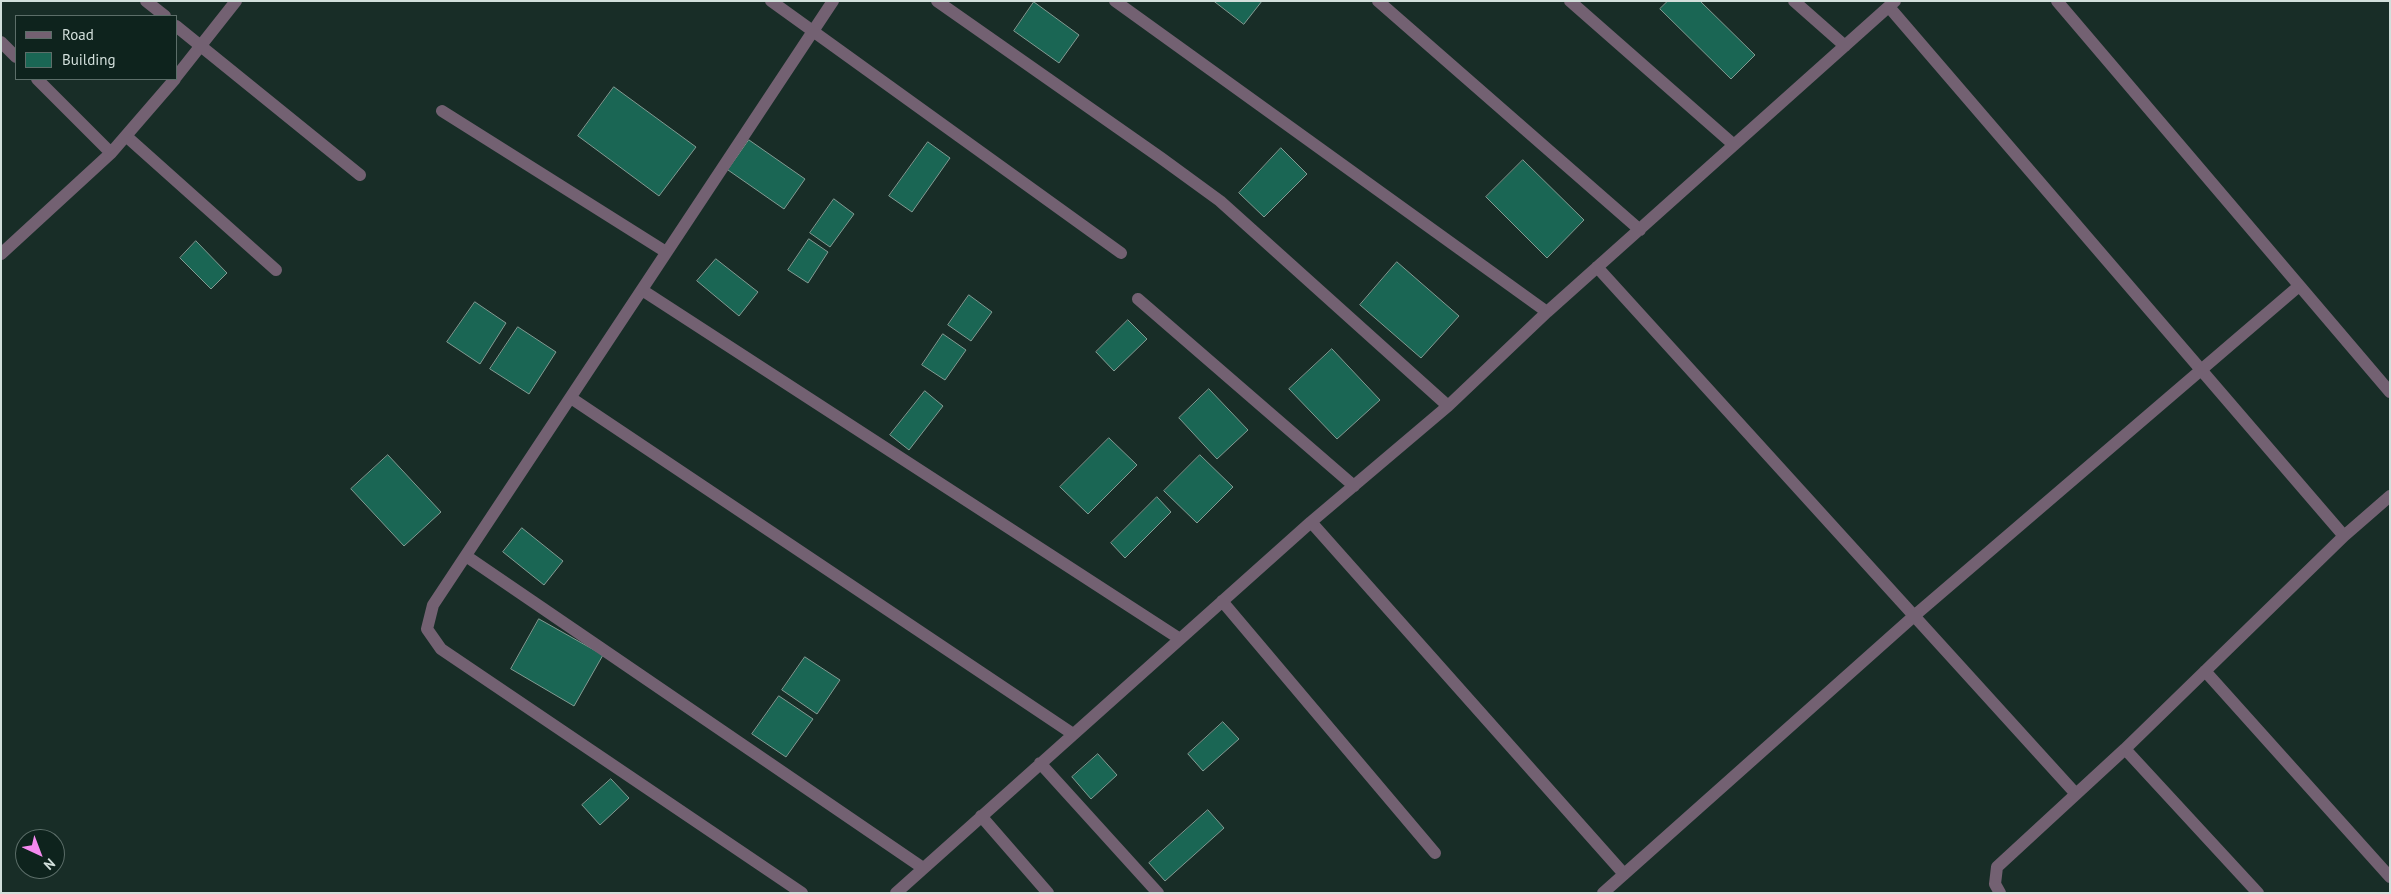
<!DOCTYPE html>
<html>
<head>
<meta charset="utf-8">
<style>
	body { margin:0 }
	#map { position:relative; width:2391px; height:894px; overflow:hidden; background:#182d27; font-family:"PT Sans",sans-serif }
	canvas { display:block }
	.frame { position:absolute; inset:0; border:2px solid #d2dfdb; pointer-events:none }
	.legend { position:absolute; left:15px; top:15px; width:162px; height:65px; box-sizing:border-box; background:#0e231d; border:1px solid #5c6e69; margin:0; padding:6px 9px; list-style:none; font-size:15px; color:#d2dfdb }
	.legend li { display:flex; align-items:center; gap:10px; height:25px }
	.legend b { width:25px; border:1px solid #5c6e69 }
	.north { position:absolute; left:15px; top:829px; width:50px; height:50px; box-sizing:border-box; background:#0e231d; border:1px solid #5c6e69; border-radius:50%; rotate:137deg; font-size:14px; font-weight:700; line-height:20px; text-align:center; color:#d2dfdb }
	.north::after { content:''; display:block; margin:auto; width:18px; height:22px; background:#f589ef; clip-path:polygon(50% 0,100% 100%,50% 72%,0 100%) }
</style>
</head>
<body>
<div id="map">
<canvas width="2391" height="894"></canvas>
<div class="frame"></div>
<ul class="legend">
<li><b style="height:6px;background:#736172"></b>Road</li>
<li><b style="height:14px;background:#1a6654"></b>Building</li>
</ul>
<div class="north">N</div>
</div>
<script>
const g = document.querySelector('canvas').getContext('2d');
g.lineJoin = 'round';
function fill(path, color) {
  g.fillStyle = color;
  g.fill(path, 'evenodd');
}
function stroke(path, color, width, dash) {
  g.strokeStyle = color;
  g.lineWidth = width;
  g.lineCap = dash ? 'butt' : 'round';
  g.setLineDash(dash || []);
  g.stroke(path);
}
const building = new Path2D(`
	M1214 1H1262L1244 24Z
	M1668 1H1700L1755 55 1731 79 1660 9Z
	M1034 2 1079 35 1059 63 1014 31Z
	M614 87 696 147 659 196 578 136Z
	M749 140 805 179 784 209 728 170Z
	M928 142 950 158 912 212 889 196Z
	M1281 148 1307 174 1264 217 1239 193Z
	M1523 160 1584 220 1547 258 1486 197Z
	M834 199 854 214 830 247 810 233Z
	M809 239 828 252 808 283 788 270Z
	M196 241 227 273 211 289 180 258Z
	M716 259 758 292 739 316 697 281Z
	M1397 262 1459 316 1421 358 1360 305Z
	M969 295 992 312 971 341 948 325Z
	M475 302 506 323 480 364 447 342Z
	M1128 320 1147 339 1114 371 1096 352Z
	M518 327 556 352 529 394 490 369Z
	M943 334 966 350 945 380 922 365Z
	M1332 349 1380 400 1337 439 1289 389Z
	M1209 389 1248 430 1217 459 1179 418Z
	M925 391 943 406 909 450 890 435Z
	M1109 438 1137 465 1088 514 1060 487Z
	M388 455 441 512 404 546 351 489Z
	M1200 455 1233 487 1197 523 1164 491Z
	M1157 497 1171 512 1125 558 1111 543Z
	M522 528 563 561 544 585 503 552Z
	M539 619 603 655 574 706 511 669Z
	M805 657 840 680 817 714 782 690Z
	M779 696 813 719 786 757 752 734Z
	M1223 722 1239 739 1203 771 1188 754Z
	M1098 754 1117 775 1091 799 1072 777Z
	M611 779 629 798 600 825 582 805Z
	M1208 810 1224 828 1165 881 1149 863Z`);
const street = new Path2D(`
	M146 1 165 16
	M771 1 1121 253
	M937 1 1161 158 1220 201 1448 406
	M1115 1 1547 312
	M1378 1 1640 230
	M1570 1 1734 145
	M1794 1 1845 46
	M2057 1 2390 392
	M1889 7 2344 536
	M176 26 360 175
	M1 42 16 57
	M176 77 236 1
	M37 79 111 153
	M442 111 666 252
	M126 136 276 270
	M1 254 111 153 175 79
	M1597 267 2076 794
	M642 290 1180 639
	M1138 299 1354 486
	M571 398 1073 734
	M1311 522 1624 874
	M466 556 923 868
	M1222 601 1435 853
	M2205 671 2390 877
	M2125 749 2258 893
	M1040 763 1158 893
	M981 816 1048 893
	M802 893 441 649 427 629 433 605 833 1
	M896 893 1311 522 1448 406 1547 312 1895 1
	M1603 893 1914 616 2299 286
	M2000 893 1995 884 1997 867 2125 749 2344 536 2390 496`);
fill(building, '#1a6654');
stroke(building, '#829b93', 1);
stroke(street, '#736172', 12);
</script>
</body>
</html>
